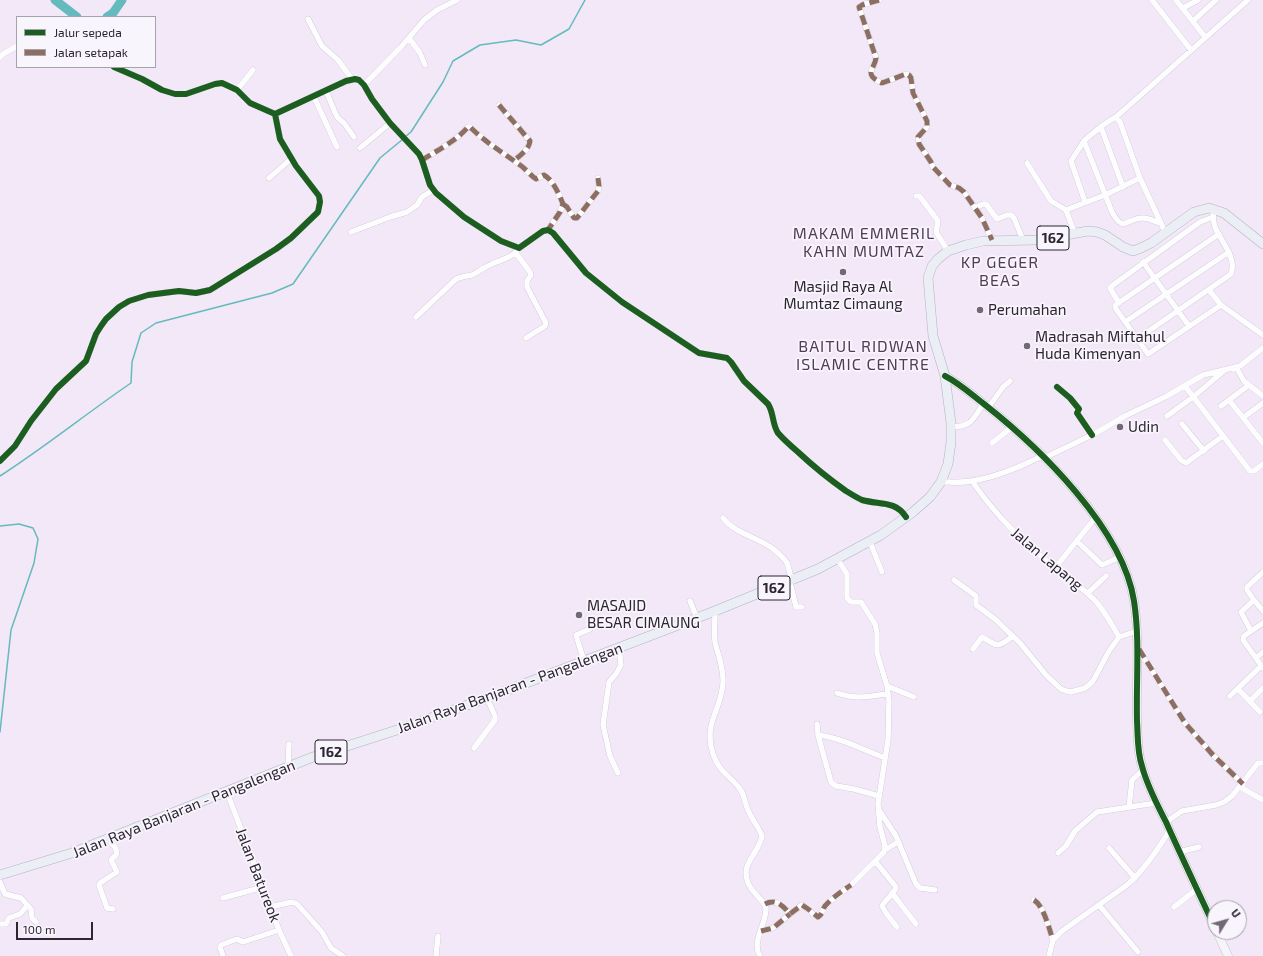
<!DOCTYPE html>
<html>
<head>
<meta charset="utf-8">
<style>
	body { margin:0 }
	#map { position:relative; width:1263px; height:956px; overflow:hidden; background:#f2e8f7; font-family:"Exo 2",sans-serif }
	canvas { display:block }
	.legend { position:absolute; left:16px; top:16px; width:140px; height:52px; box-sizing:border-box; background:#f9f5fc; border:1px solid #a7a2ab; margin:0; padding:5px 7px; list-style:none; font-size:12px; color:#2d2532 }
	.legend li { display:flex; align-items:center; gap:8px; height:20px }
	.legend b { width:20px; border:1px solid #a7a2ab }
	.north { position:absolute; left:1207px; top:900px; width:40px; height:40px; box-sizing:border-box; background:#f9f5fc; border:1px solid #a7a2ab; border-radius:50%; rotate:53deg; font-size:11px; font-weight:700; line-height:16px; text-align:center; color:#2d2532 }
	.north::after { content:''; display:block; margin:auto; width:14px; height:18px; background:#726977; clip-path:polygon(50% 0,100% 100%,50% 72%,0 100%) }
	.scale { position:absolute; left:16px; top:922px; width:77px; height:18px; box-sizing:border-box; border:2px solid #2d2532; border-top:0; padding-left:5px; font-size:12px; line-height:14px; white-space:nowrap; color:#2d2532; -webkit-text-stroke:3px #f9f5fc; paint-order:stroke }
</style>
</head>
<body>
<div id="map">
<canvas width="1263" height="956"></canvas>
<ul class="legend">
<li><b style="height:5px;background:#1b5e20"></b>Jalur sepeda</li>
<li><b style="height:5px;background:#8d6e63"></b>Jalan setapak</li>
</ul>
<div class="north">U</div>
<div class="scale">100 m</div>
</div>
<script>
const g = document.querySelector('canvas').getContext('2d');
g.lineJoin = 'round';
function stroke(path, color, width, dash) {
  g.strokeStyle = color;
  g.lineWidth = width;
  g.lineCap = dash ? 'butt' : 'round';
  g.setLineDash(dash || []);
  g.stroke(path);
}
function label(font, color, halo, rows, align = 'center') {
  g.font = font + ' "Exo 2",sans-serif';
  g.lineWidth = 3.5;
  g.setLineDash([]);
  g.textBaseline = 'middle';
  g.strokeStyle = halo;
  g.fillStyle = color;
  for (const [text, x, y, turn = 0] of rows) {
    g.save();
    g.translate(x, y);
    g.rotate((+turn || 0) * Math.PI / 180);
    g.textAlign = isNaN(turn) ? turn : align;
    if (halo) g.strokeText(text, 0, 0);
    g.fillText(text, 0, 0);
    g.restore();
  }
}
const stream = new Path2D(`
	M406 136 411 132 443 82 453 61 480 45 516 40 541 45 569 29 585 0
	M0 476C45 447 87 413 131 383L132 362 141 333 156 323 272 293 293 284 380 158 403 139
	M0 526 19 524 33 528 38 539 34 563 11 630 0 732`);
const river = new Path2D(`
	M55 0 77 17
	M107 17 113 13 122 0`);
const street = new Path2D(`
	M879 0 862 5 859 7 876 58C875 69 862 74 882 83L906 74 909 75 911 78 913 93 927 121V127L918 137 919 144 931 162 933 167 950 185 959 188 964 192 982 218 992 240
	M1152 0 1191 50
	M1176 0 1205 37
	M1183 8 1198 0
	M308 19 322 46 338 60 352 79
	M1193 21 1216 0
	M409 38 420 53 425 65
	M0 57 3 54 17 46
	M114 67 142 79 162 90 175 94H186L215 84 222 83 237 90 250 103 275 114 346 81 355 79 359 80 364 85 372 99 390 123 419 154 422 160 430 185 436 193 464 217 501 241 519 248 543 231 548 230 553 233 586 273 622 302 699 353 727 358 731 362 744 381 768 404C774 413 772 424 778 433 784 440 791 446 798 452 813 466 829 479 846 491 851 494 857 498 862 500 879 505 895 500 906 517
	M364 85 401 47 424 20 437 10 457 0
	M237 90 253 70
	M326 91 337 117 344 123 354 137
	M314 97 337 147
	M499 105 530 141C529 150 520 155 514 161
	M1116 117 1248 0
	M1101 127 1123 187
	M1084 141 1071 161 1085 202
	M360 148 390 123
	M422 160C438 150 456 141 468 127H470C485 142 502 152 520 165 526 169 530 175 536 179L544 175C553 180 559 194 563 204L560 212 548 230
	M1027 163 1051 201 1066 210 1075 234
	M269 178 291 159
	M916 196H919L921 198 938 221 936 232 948 251
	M563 204 567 207 574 218H577L598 191 599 186 598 178
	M975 208 983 204H986L997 219 1007 215H1011L1014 218 1023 240
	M1066 210 1105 195 1140 178
	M1161 223C1155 222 1149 218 1143 218 1126 218 1124 234 1112 212L1084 141C1094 132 1104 123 1116 117L1120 122 1140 178 1165 232
	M351 232 390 217 407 212 417 205 422 197 433 190
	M1219 234 1117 304 1115 306 1116 309 1148 354 1221 305 1263 335
	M516 253 530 272 531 275 527 281V287L546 323 545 326 526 338
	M1143 262 1189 326
	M1209 290 1221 305
	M1119 303 1110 288 1113 285 1200 222 1213 217
	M416 317 456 279C461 277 466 276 472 275 477 273 481 269 486 267 497 260 511 260 519 248
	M1125 322 1229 252
	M1137 339 1231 274C1237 257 1221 242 1215 227 1213 221 1213 215 1213 208
	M1236 367 1244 381 1263 396
	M1185 386 1250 471H1254L1263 464
	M1229 400 1263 443
	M1221 406 1249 385
	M988 408 1003 387 1010 381
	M1167 416 1193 397 1225 370
	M1244 417 1263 403
	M1182 424 1204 451
	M951 427C971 427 973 420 983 404
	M1165 440 1181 460 1186 463 1223 436
	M992 443 1012 427
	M1044 458 1094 434 1125 416 1167 396 1203 375 1240 366 1263 348
	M0 461 15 446 31 421 56 389 86 361 96 334 101 326 106 319 119 307 129 301 148 295 179 291 196 293 210 290 276 249 291 238 318 212 320 202 319 196 296 166 280 139 275 114
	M972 481C996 516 1021 540 1054 567 1068 579 1086 589 1098 604 1106 614 1113 626 1119 637
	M941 482C951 482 962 483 972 481 997 477 1020 467 1042 456
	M723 518C737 536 762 537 778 553 781 556 785 559 787 563 789 568 790 575 792 581
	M870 542 882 572
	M1080 544 1102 565 1120 557
	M1055 568 1095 518
	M954 580 976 596V605L995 619 1020 643 1046 675 1061 689 1066 691 1071 692 1085 688 1089 685 1093 681 1109 651 1119 637 1137 631
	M790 582 796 607H802
	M1088 593 1106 576
	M1254 600 1263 611
	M690 601 697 618
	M715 611C715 622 714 631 715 642 718 655 724 669 723 683 721 711 703 723 713 754 720 774 729 774 740 789 745 796 745 805 749 812 752 820 759 827 762 836 760 849 746 861 746 872 746 893 766 899 766 909 766 924 751 942 760 956
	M1263 623 1244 636 1243 640 1263 668
	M1251 631 1241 612 1254 600 1247 590V587L1263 572
	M1137 647 1185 723 1213 755 1243 784
	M973 649 982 637C998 646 996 649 1013 636
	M1256 658 1263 652
	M584 661 576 635 590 629
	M887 686 914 697
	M1238 689 1260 712
	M837 693C857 700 868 696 888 694
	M1230 696 1261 666
	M1250 701 1263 688
	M817 724 818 735 831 782 836 786 854 789 879 796
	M818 735C842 738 863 750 885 758
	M474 748 495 720V716L487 698
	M288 767 289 744
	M618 773 610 756 603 725 609 682 616 674 621 665 619 648
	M1240 787 1263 800
	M227 792 279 930 291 956
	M1129 807 1132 780 1143 770
	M879 810 896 836 916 884 920 888 935 890
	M1166 822 1182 811 1216 805 1224 802 1232 796 1258 763H1263
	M108 839C111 842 119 850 116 855 115 857 112 858 111 860L117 872 100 883 99 885 107 908 113 909
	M1109 848 1135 878
	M885 850 898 842
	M1179 852 1199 847
	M1058 853 1066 846 1075 831 1097 812 1156 803
	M875 861 896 887C895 893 885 900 882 906L886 913 897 927
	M0 882 5 894 21 898 31 909 32 918 36 922
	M892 893 916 924
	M223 898 263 887
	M1034 900C1044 906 1049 929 1053 940
	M765 904C776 898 783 906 790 914L802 905C808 908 813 916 819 917L825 907 829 902 851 885 884 852 885 846 880 827 878 804 888 740 889 701 887 686 877 653V633L875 624 861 602H851L847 598V574L838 560
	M1099 905 1138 952
	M270 907 292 902 297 904 322 932 331 948 343 956
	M1174 907 1197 889
	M0 924H6L9 918 20 914 27 906
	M761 931 773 928 790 914
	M223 956 220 947 221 945 237 939 243 942 279 930
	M436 956 438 936
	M1049 956 1053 940 1062 931 1127 885C1144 870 1157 851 1169 831`);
const secondary = new Path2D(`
	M945 376C959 383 971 394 984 404 1040 448 1123 529 1134 601 1140 640 1136 681 1137 721 1138 736 1137 752 1142 766 1147 786 1157 804 1166 822 1182 858 1199 893 1215 928
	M1217 932 1228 956`);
const primary = new Path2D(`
	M0 875 72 853 313 757 400 729 487 698 715 611 818 569 881 535 913 512 930 497 941 482 948 464 951 442V423L945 376 933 336 928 278 932 266 938 259 948 251 966 245 983 241 1037 240 1088 231 1097 232 1105 235 1123 247 1133 251 1141 248 1151 243 1194 212 1209 208 1224 213 1263 244`);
const quiet = new Path2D(`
	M879 0 862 5 859 7 876 58C875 69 862 74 882 83L906 74 909 75 911 78 913 93 927 121V127L918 137 919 144 931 162 933 167 950 185 959 188 964 192 982 218 992 240
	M499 105 530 141C529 150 520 155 514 161
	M422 160C438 150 456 141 468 127H470C485 142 502 152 520 165 526 169 530 175 536 179L544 175C553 180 559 194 563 204L560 212 548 230
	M563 204 567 207 574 218H577L598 191 599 186 598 178
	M1139 649 1185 723 1213 755 1243 784
	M1034 900C1044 906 1049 929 1053 940
	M765 904C776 898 783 906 790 914L802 905 808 909 818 917C823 914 822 910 825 906 832 898 842 891 851 885
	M761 931 773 928 790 914`);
const cycleway = new Path2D(`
	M114 67 142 79 162 90 175 94H186L215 84 222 83 237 90 250 103 275 114 346 81 355 79 359 80 364 85 372 99 390 123 419 154 422 160 430 185 436 193 464 217 501 241 519 248 543 231 548 230 553 233 586 273 622 302 699 353 727 358 731 362 744 381 768 404C774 413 772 424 778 433 784 440 791 446 798 452 813 466 829 479 846 491 851 494 857 498 862 500 879 505 895 500 906 517
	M945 376C959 383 971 394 984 404 1040 448 1123 529 1134 601 1140 640 1136 681 1137 721 1138 736 1137 752 1142 766 1147 786 1157 804 1166 822 1182 858 1199 893 1215 928
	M1057 387 1070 398 1079 409 1077 413 1092 435
	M0 461 15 446 31 421 56 389 86 361 96 334 101 326 106 319 119 307 129 301 148 295 179 291 196 293 210 290 276 249 291 238 318 212 320 202 319 196 296 166 280 139 275 114`);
const markers = [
	[843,272,4,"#726977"],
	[980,310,4,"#726977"],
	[1027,346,4,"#726977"],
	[1120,427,4,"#726977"],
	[579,615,4,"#726977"]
];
const shields = [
	[1053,238,32],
	[774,588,32],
	[331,752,32]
];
const shieldNames = [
	["162",1053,238],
	["162",774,588],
	["162",331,752]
];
const poiNames = [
	["Masjid Raya Al",843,287,"center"],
	["Mumtaz Cimaung",843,304,"center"],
	["Perumahan",988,310],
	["Madrasah Miftahul",1035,337],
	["Huda Kimenyan",1035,354],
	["Udin",1128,427],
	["MASAJID",587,606],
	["BESAR CIMAUNG",587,623]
];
const streetNames = [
	["Jalan Lapang",1047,559,40],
	["Jalan Raya Banjaran - Pangalengan",510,688,-20],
	["Jalan Raya Banjaran - Pangalengan",184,809,-22],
	["Jalan Batureok",258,875,69]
];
const neighbourhoodNames = [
	["MAKAM EMMERIL",864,234],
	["KAHN MUMTAZ",864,252],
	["KP GEGER",1000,263],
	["BEAS",1000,281],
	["BAITUL RIDWAN",863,347],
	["ISLAMIC CENTRE",863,365]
];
stroke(stream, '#65babe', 1.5);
stroke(river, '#65babe', 9);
stroke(street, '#c3bac7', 6);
stroke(secondary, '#c3bac7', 9);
stroke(primary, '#b2b4c3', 10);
stroke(street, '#fdfcfe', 5.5);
stroke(secondary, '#f5f5f9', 8);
stroke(primary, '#ebeef4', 9);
stroke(quiet, '#8d6e63', 5, [10, 5]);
stroke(cycleway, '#1b5e20', 6);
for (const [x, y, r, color] of markers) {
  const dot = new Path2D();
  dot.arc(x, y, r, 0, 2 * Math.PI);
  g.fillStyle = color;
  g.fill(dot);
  stroke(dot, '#f9f5fc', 1.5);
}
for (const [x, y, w] of shields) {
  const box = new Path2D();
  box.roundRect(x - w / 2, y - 12, w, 24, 3);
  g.fillStyle = '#f9f5fc';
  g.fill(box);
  stroke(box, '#2d2532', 1);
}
label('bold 14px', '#2d2532', null, shieldNames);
label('15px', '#2d2532', '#f9f5fc', poiNames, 'left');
label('15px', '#2d2532', '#f9f5fc', streetNames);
g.letterSpacing = '1px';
label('16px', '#503d59', '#f9f5fc', neighbourhoodNames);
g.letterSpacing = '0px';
</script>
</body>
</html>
